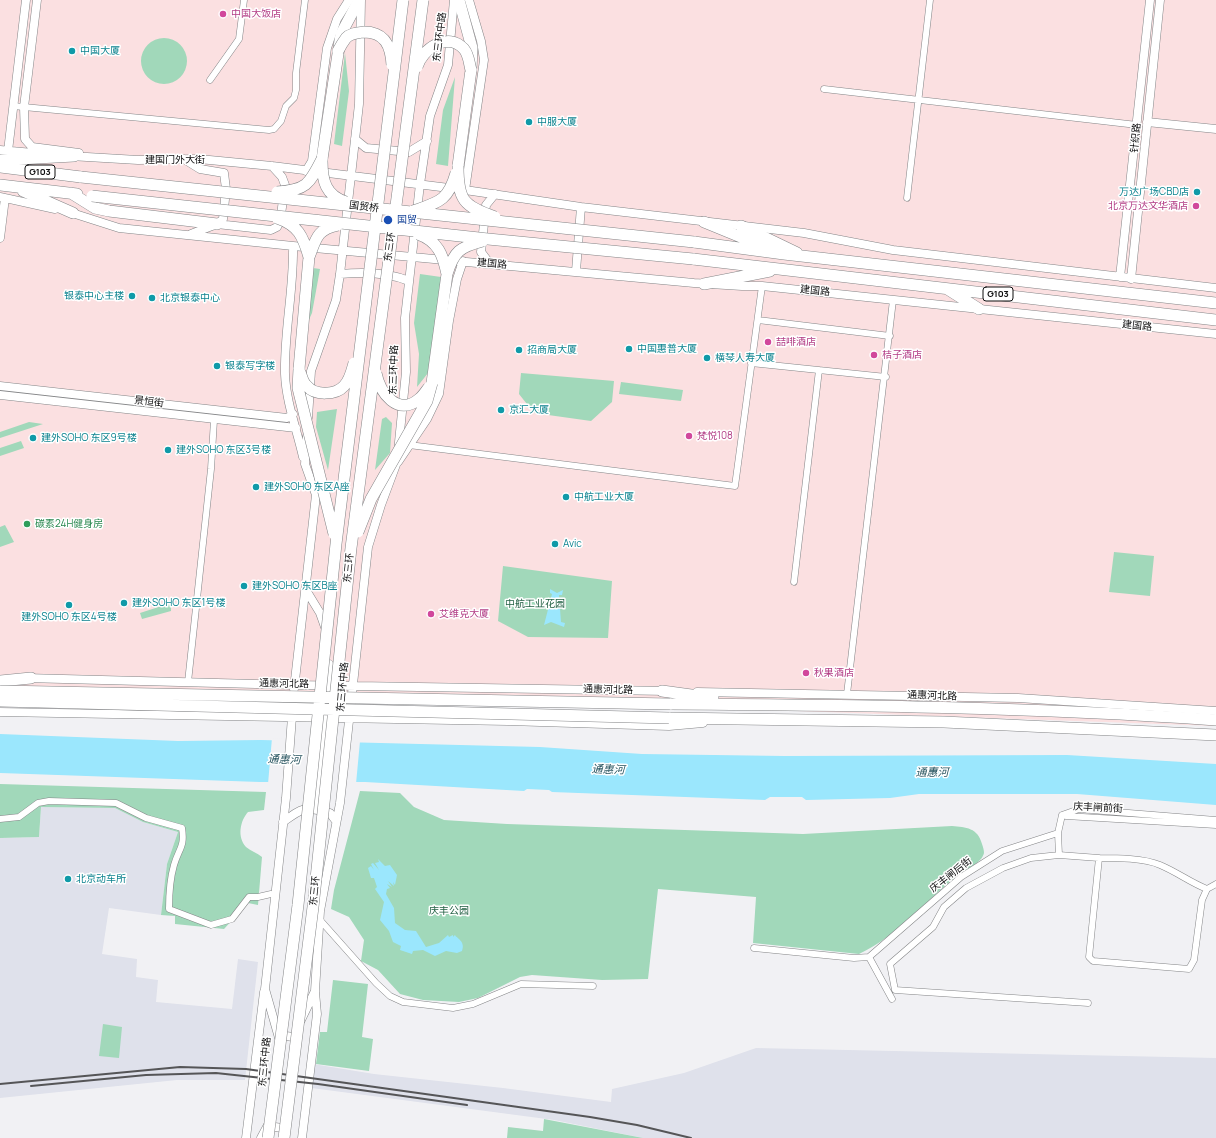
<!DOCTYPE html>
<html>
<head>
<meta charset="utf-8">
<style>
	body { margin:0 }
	canvas { display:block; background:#f1f1f4 }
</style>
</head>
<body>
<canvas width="1216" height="1138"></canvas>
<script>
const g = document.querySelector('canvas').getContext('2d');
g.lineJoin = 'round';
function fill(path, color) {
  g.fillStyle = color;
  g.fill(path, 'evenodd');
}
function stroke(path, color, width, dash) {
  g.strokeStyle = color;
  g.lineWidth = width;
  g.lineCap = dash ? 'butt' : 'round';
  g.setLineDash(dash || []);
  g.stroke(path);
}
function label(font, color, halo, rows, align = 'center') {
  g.font = font + ' Manrope,"Noto Sans SC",sans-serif';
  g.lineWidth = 3;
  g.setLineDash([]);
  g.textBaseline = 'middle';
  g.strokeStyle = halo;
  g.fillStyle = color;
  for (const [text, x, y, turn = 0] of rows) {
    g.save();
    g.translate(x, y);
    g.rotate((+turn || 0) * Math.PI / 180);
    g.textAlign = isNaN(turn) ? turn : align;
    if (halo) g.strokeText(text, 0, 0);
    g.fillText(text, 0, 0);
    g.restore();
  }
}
const commercial = new Path2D(`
	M0 0H1216V726L320 694 0 689Z`);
const built = new Path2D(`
	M41 807 115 808 143 822 178 832 167 864 161 915 109 908 102 954 137 959 136 977 158 980 156 1002 232 1009 238 959 258 962 245 1080H177L0 1098V838L39 837Z
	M756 1048 1216 1058V1138H643L554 1120 304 1087 307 1063 374 1074 503 1088 611 1102 612 1089 684 1073Z`);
const green = new Path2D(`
	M141 61a23 23 0 1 1 46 0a23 23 0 1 1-46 0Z
	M345 53 349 91 342 146 334 144Z
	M455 77 448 166 436 164 443 110Z
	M313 268 320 269 312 313 307 324Z
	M420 274 441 277 428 373 417 387 419 354 414 323Z
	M521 373 614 381 612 402 591 421 534 413 519 394Z
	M621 382 683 390 681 401 619 394Z
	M337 409 328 470 316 427 317 412Z
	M386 417 392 423 390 453 375 470 382 419Z
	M29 422 43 424 0 438V432Z
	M21 441 24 448 0 456V448Z
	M5 525 14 542 0 547V527Z
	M1114 552 1154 556 1150 596 1109 592Z
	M503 566 612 581 608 638 528 637 498 621Z
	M171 603V611L142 619 140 613Z
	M0 784 266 792 264 810 248 812C240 821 237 837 246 847 251 851 257 853 262 857L258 905 248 903 224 929 175 924V916L161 915 167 864 178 832 143 822 115 808 41 807 39 837 0 838Z
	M360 791 400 793 414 807 444 820 507 824 803 834 952 826C966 827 978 828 982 844 983 847 984 850 984 853 982 863 966 869 959 874 925 901 899 935 859 954L753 943 756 897 658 889 648 979 602 980 532 975 520 977 478 998 459 1002 423 1000 400 994 378 970 361 961 364 940 349 917 331 909 334 890Z
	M333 980 368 984 362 1037 373 1039 369 1071 316 1064 320 1032H327Z
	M103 1024 122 1027 119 1058 99 1056Z
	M544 1119 643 1138H507L508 1127 543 1131Z`);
const water = new Path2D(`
	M550 589 557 593 563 590 562 595H559L561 622 565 623 564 627 551 622 544 625 552 594 550 593Z
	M0 734 178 741 261 740 540 747 642 754 785 756 1067 755 1216 764V805L1077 794H919L890 798 806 800 802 797H770L765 800 552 792 549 790 527 789 524 791 365 782H260L0 773Z
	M378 859 385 866 390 865 397 875 395 885 393 882 394 886 388 881 392 887 387 884 390 888 387 889 386 894 394 908 395 923 405 930 416 931 426 947 439 943 448 935 449 937 453 935V937L455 935C456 938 466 941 462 951L457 953 446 951 435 956 423 950 413 951 412 954 400 950 401 946 393 942 389 931 380 920 384 902 375 889 377 887 374 878H371L368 868 371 866 374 870 371 864 373 863 379 870 375 863 379 862Z`);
const pier = new Path2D(`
	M272 738 360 741 356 784H268Z`);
const street = new Path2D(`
	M210 80 239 39 244 0
	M824 89 1137 125
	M13 106 269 130 274 129 281 121 286 106 294 98 296 90V73L305 0
	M907 198 930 0
	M758 320 890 336
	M751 363 886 377
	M409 445 735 486 762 286
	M794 582 819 370
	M188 682 211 469 214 420
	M847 694 893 300
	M1062 815 1079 809 1216 820
	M1066 816 1216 825
	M0 819 19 817 38 803 49 801 116 803 146 818 182 828C185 847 179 848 174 865 170 879 169 894 169 909L211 925 232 919 249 897H258L271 894
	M1059 855 1058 833 1062 815
	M1207 889C1191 883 1177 872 1160 865 1144 858 1117 858 1099 858L1089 957 1093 961 1189 969 1194 960 1202 900 1207 889 1216 884
	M320 920 376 983 390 996 403 1002 453 1008 473 1004 521 984 593 986
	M754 948 854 958 869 957 892 999
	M869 957 961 877 1002 851 1058 833
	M1088 1003 895 990 890 964 933 927 944 907 966 888 1003 868 1031 858 1059 855 1099 858`);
const secondary = new Path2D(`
	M37 0 24 107 25 139 32 147 79 153
	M1147 122 1216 129
	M355 139 366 148 409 152 427 141
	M0 150 44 154
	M8 151 26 0
	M70 156 138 160 199 159 272 166 465 190 581 207 804 233 893 250 1216 288
	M184 159 200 169 224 173 226 189 223 219 217 224 191 234
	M306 171 312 161 327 48 337 19 349 0
	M465 190 484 60 481 41 469 0
	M0 197 55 209
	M69 212 119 228 293 246 694 283 742 286H762L1216 334
	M217 224 271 230 277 227 280 222 285 185 282 177 272 166
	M0 238 5 198
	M293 246C294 289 284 331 285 374 286 402 297 430 303 457
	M490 264 481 252 486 205 495 194
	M576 271 581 207
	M340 274C362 272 388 272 409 281
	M1120 277 1150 0
	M1131 279 1160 0
	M0 386 287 418 293 414
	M0 395 296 428
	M308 418 311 371 336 300 340 274 359 104 361 0
	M398 462 427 419 439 394 449 321 457 279 463 261
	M306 590 320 613 326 630
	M25 678 294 685 668 691
	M294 689 316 495 305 464 307 436
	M697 692 1018 698 1216 711
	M326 702 329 664
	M0 712 508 721 669 726 703 723
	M314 809 325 713
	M283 822C303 807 305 806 330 813L336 821
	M301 1020 315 991 320 911 340 803 368 547 381 505 397 462 406 372 405 318 420 184 430 116 448 65 454 0
	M279 1035 293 1037
	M279 1038 265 989 286 798 293 703
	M268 1126 282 1128
	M246 1138 264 992
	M261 1138 268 1125
	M302 1138 317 1014 315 992`);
const highway = new Path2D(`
	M322 159 341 34 359 0
	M0 160 74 156
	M458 166 471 70 472 48 459 0
	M0 167 81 177
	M0 185 77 194
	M23 191 73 213
	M71 193 95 208 109 211 217 224
	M704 222 770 249
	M741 226 797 253
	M694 242 784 254 1216 303
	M693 259 1216 320
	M704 284 770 271
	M949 290 979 309
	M299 369 309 257
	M432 383 447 274
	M0 681 31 678
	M662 691 713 698
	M670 704C852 705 1034 707 1216 720
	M669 718 944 722 1216 735`);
const rail = new Path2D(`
	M0 1084 180 1067 246 1069 590 1117 637 1125 691 1138
	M31 1086 146 1075 216 1073 318 1084 467 1105`);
const highwayBridge = new Path2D(`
	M338 51C340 47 343 42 346 38 351 33 357 33 364 32 385 32 391 46 392 65
	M417 67C422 49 448 31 464 49 469 55 469 63 471 70
	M322 161C322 181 326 196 346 202
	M458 166C458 200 463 206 495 217
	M81 177 694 242
	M277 192C306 190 309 185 322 159
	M92 196 488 239 693 259
	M413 211C439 202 448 201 456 173
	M277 218C298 225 303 236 309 257
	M418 234C438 241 443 255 447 274
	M309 257C316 239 317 229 338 225
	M447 274C454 251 460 247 483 241
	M299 369 298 388 334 534
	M300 372C302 377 303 383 307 386 315 396 336 395 344 386 350 380 352 370 354 363
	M376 373C380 393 398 417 419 399 423 396 426 391 429 387
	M358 532 371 499 427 401 432 383
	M0 691 670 704
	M0 701 669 718
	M268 1138 298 905 336 544 403 0
	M284 1138 313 907 351 548 423 0`);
const markers = [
	[223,14,4,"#d1479c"],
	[72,51,4,"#0f9aa8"],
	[529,122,4,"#0f9aa8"],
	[1197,192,4,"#0f9aa8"],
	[1196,206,4,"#d1479c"],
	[388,220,5,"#1a4fb4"],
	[132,296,4,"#0f9aa8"],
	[152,298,4,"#0f9aa8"],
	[768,342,4,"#d1479c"],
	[629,349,4,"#0f9aa8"],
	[519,350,4,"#0f9aa8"],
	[874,355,4,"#d1479c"],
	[707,358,4,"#0f9aa8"],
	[217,366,4,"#0f9aa8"],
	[501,410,4,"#0f9aa8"],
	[689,436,4,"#d1479c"],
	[33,438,4,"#0f9aa8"],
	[168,450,4,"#0f9aa8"],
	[256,487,4,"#0f9aa8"],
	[566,497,4,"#0f9aa8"],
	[27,524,4,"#2e9e5b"],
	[555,544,4,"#0f9aa8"],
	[244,586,4,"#0f9aa8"],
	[124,603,4,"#0f9aa8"],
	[69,605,4,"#0f9aa8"],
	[431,614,4,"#d1479c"],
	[806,673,4,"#d1479c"],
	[68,879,4,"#0f9aa8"]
];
const shields = [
	[40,172,30],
	[998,294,30]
];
const shieldNames = [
	["G103",40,172],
	["G103",998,294]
];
const hotelNames = [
	["中国大饭店",231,14],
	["北京万达文华酒店",1188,206,"right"],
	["喆啡酒店",776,342],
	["桔子酒店",882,355],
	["梵悦108",697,436],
	["艾维克大厦",439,614],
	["秋果酒店",814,673]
];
const streetNames = [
	["东三环中路",440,37,-83],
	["针织路",1136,138,-84],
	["建国门外大街",175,160],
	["国贸桥",364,207,7],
	["东三环",390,247,-82],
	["建国路",492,264,5],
	["建国路",815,291,6],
	["建国路",1137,326,6],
	["东三环中路",394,370,-88],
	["景恒街",149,402,7],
	["东三环",349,568,-84],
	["通惠河北路",284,684,1],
	["东三环中路",343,687,-85],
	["通惠河北路",608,690,1],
	["通惠河北路",932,696,2],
	["庆丰闸前街",1098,808,3],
	["庆丰闸后街",951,875,-38],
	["东三环",315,891,-84],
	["东三环中路",265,1062,-84]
];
const cultureNames = [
	["中国大厦",80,51],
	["中服大厦",537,122],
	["万达广场CBD店",1189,192,"right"],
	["银泰中心主楼",124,296,"right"],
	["北京银泰中心",160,298],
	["中国惠普大厦",637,349],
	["招商局大厦",527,350],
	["横琴人寿大厦",715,358],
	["银泰写字楼",225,366],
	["京汇大厦",509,410],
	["建外SOHO 东区9号楼",41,438],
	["建外SOHO 东区3号楼",176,450],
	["建外SOHO 东区A座",264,487],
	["中航工业大厦",574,497],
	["Avic",563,544],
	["建外SOHO 东区B座",252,586],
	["建外SOHO 东区1号楼",132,603],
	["建外SOHO 东区4号楼",69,617,"center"],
	["北京动车所",76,879]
];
const transitNames = [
	["国贸",397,220]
];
const leisureNames = [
	["碳素24H健身房",35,524]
];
const parkNames = [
	["中航工业花园",535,604],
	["庆丰公园",449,911]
];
const waterNames = [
	["通惠河",284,760,2],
	["通惠河",608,770,2],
	["通惠河",932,773]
];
fill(commercial, '#fbe0e1');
fill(built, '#dfe1eb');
fill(green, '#a1d8ba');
fill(water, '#9be7fd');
fill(pier, '#f1f1f4');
stroke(street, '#848587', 7);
stroke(secondary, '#848587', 9);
stroke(highway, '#848587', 12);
stroke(street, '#fff', 6);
stroke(secondary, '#fff', 8);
stroke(highway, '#fff', 11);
stroke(rail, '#555557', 2);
stroke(highwayBridge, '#848587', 12, []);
stroke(highwayBridge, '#fff', 11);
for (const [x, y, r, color] of markers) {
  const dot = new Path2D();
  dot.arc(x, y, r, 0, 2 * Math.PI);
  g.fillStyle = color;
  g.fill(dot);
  stroke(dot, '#fff', 1.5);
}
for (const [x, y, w] of shields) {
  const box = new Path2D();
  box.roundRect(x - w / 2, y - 7, w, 14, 3);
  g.fillStyle = '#fff';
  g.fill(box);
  stroke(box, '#0e0e0f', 1);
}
label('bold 9px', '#0e0e0f', null, shieldNames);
label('10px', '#b23c85', '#fff', hotelNames, 'left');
label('10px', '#0e0e0f', '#fff', streetNames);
label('10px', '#0d838f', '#fff', cultureNames, 'left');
label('10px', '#164399', '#fff', transitNames, 'left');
label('10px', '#27864d', '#fff', leisureNames, 'left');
label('10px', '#226044', '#fff', parkNames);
label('italic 11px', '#295560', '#fff', waterNames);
</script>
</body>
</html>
